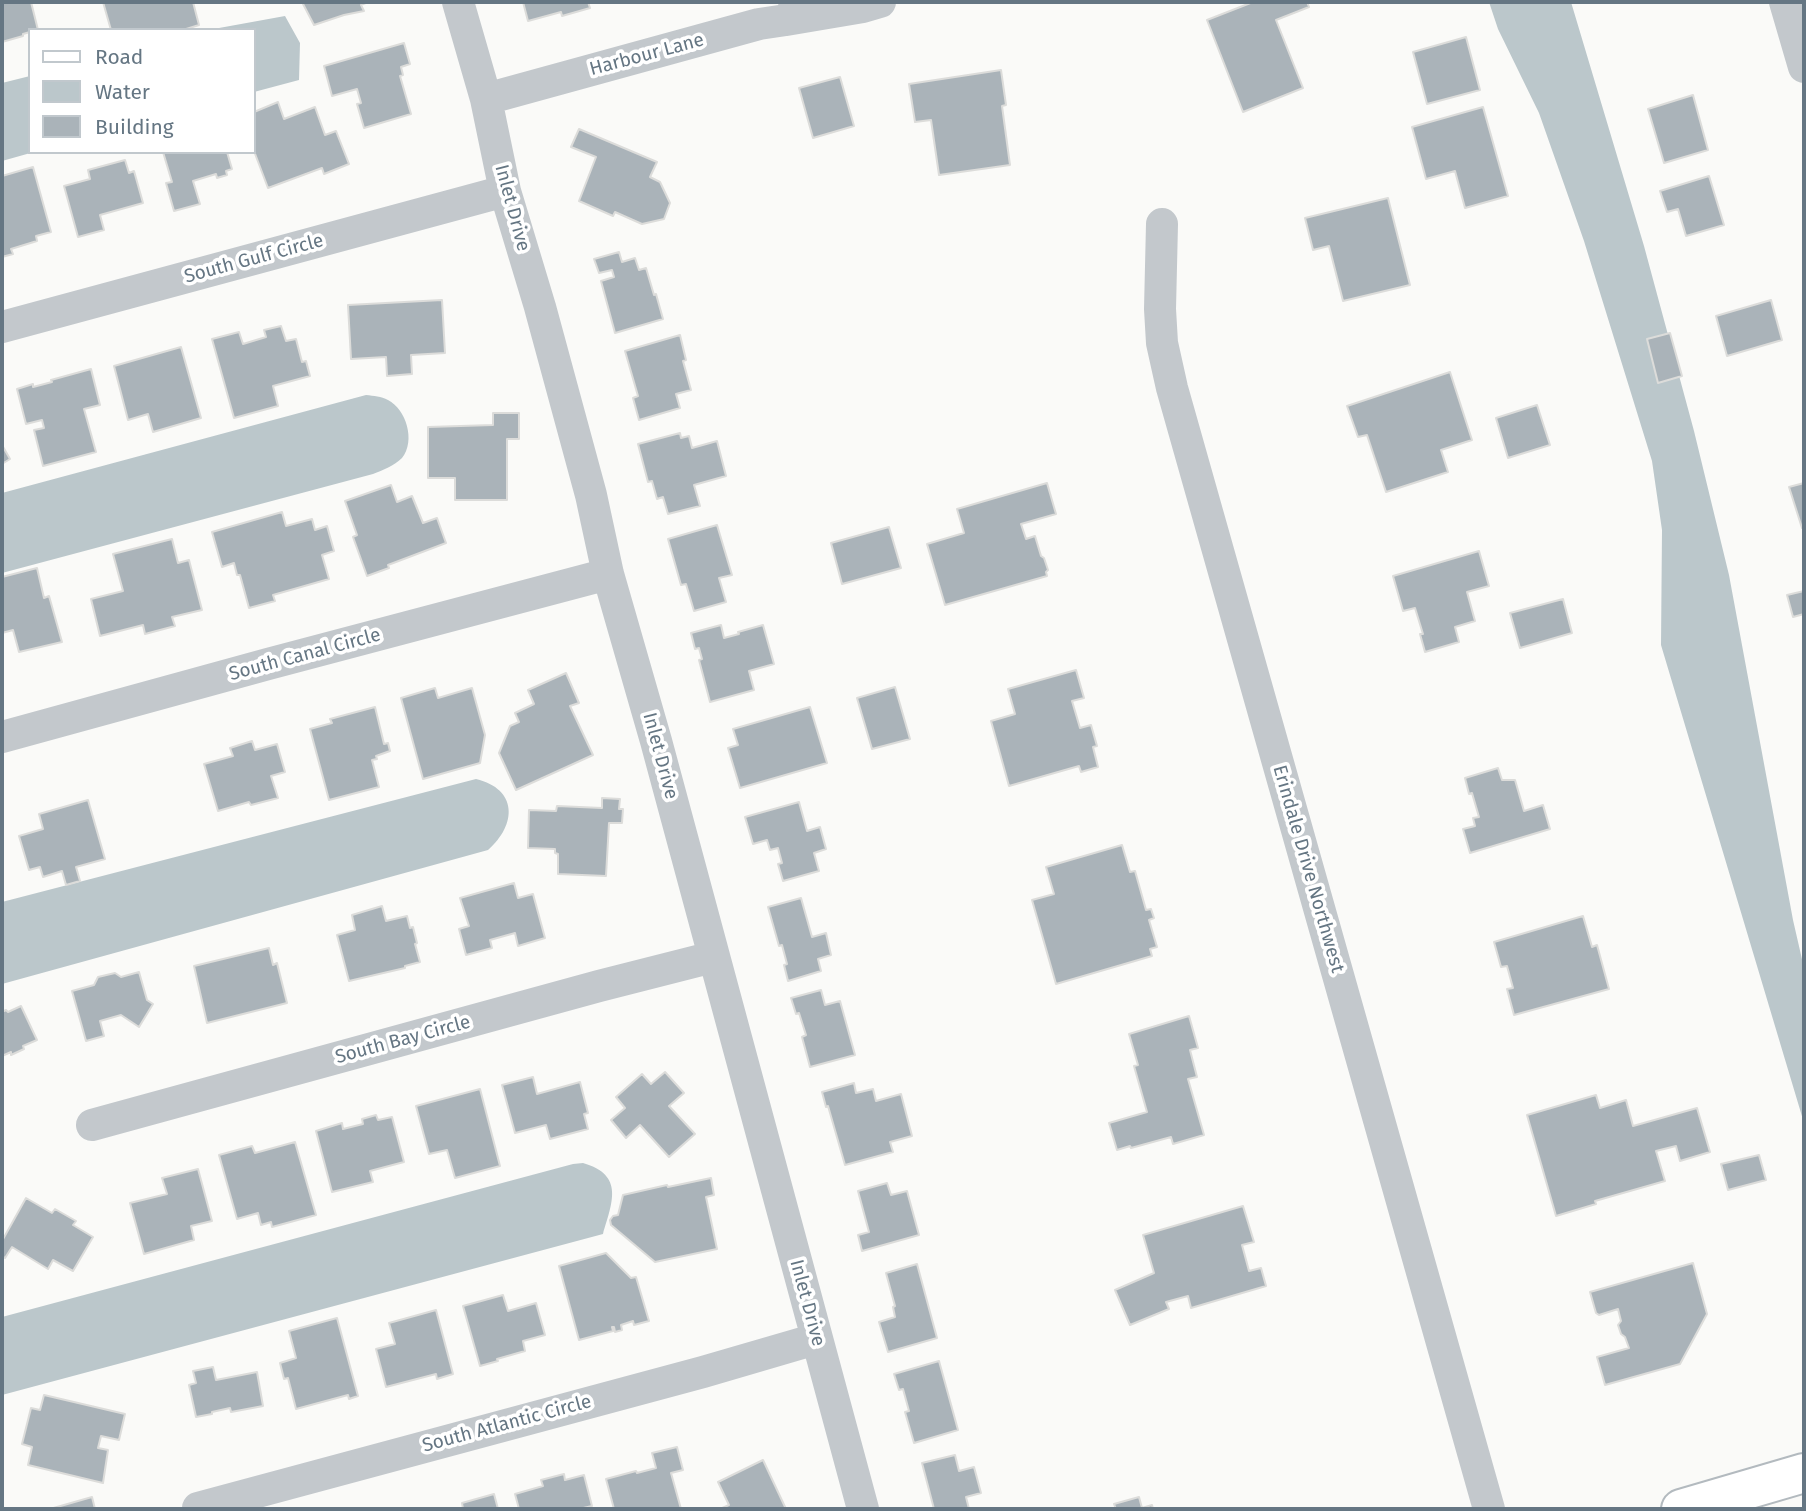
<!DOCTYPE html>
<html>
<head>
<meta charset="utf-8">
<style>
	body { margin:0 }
	#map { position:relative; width:1806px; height:1511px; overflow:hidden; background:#fafaf8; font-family:"Fira Sans",sans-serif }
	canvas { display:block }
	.frame { position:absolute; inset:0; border:4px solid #657683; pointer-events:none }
	.legend { position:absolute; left:28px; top:28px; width:228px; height:126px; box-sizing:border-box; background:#fff; border:2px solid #c1c8cd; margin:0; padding:9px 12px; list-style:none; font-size:21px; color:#657683 }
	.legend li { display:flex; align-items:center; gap:14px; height:35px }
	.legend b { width:35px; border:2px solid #c1c8cd }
</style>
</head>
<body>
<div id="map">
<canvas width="1806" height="1511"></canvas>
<div class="frame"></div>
<ul class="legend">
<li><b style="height:9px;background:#fff"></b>Road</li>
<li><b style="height:19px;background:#bbc7cb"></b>Water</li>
<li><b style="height:19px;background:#aab3b9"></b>Building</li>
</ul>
</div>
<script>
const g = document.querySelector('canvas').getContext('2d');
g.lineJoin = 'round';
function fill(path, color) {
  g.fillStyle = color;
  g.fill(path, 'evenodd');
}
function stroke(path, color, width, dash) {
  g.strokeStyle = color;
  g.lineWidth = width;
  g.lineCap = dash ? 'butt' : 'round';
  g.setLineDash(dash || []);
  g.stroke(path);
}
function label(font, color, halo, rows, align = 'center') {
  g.font = font + ' "Fira Sans",sans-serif';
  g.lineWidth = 7;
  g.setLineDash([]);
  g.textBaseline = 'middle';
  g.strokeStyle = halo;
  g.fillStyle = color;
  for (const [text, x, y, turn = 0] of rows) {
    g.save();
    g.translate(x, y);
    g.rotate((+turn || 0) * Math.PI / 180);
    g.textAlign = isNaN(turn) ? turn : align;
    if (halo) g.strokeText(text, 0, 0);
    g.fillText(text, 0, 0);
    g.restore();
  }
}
const water = new Path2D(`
	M1489 2H1571L1644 246 1694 431 1729 575 1793 920 1804 968V1123L1661 645 1662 530 1652 461 1584 241 1539 113 1498 29Z
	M285 16 300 43 299 80 254 92V30H208Z
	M30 76V152H34L2 161V83Z
	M366 395C374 396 381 396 388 400 406 409 416 441 402 458 394 466 383 470 373 474L2 573V493Z
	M476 779C518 789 517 825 488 850L2 984V902Z
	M583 1163C625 1175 612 1203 603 1234L2 1395V1317L573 1164Z`);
const building = new Path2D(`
	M2 2H31L38 30H30V32L23 34V36L2 42Z
	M103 2H193L199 25 183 30H111Z
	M302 2H368L361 5 364 11 344 15 314 25Z
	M523 2H588L590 8 562 16 561 12 528 21Z
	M1253 2H1307L1309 7 1276 20 1303 88 1243 112 1207 20Z
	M1466 37 1480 90 1427 104 1413 52Z
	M404 43 410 64 401 67 403 75 400 76 411 114 364 128 357 104 361 103 357 89 332 96 324 66Z
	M1001 70 1006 105 1002 106 1010 165 939 175 931 120 915 122 909 84Z
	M840 77 854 126 813 138 799 88Z
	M1693 95 1708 150 1664 163 1648 109Z
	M278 102 284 119 315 107 325 135 336 131 349 164 324 174 322 168 268 188 254 151V112Z
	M1483 107 1508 196 1465 208 1455 171 1426 179 1412 127Z
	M579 129 657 162 650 177 660 182 670 203 664 219 642 224 615 212 613 216 579 201 596 157 571 147Z
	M163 152H227L232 169 226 171 227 175 217 178 216 174 193 181 200 204 174 211 166 183 172 182Z
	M125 160 129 173 134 171 143 203 100 215 104 230 78 237 64 186 90 179 88 170Z
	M33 167 51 232 36 236 37 241 11 249 13 254 2 257V176Z
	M1709 176 1724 225 1686 236 1678 209 1667 212 1660 191Z
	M1388 198 1410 285 1343 301 1329 246 1313 250 1305 218Z
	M619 252 622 262 635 258 639 270 646 268 654 295 656 294 663 319 615 333 601 281 614 277 612 270 599 273 594 259Z
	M442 300 445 353 411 355 412 374 387 376 386 357 351 359 348 305Z
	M1771 300 1782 340 1727 356 1716 316Z
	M281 326 286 341 296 339 302 362 306 361 310 376 273 386 278 406 234 418 212 339 239 332 243 344 266 337 264 330Z
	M1670 333 1682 376 1658 383 1647 339Z
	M680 335 686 360 683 361 691 390 676 394 680 408 639 420 633 398 638 396 625 351Z
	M181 347 201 418 153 432 148 414 128 420 114 366Z
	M91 369 100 405 84 409 96 452 43 466 34 430 44 428 42 420 26 424 17 389 33 384V387L52 382 51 380Z
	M1450 372 1472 440 1441 450 1448 472 1386 492 1367 435 1358 437 1347 406Z
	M1537 405 1550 445 1508 458 1496 418Z
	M493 413H519V439H507V500H455V478H428V427L493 425Z
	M680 433 681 438 689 436 692 448 717 441 726 476 694 485 700 506 668 514 663 497 657 499 652 481 648 482 638 444Z
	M2 445 10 459 2 464Z
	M1047 483 1056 514 1021 524 1026 539 1035 536 1041 556 1044 558 1048 570 1046 572 1047 576 945 605 927 544 964 533 957 509Z
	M1804 483V527L1802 528 1789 487Z
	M391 485 397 502 412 496 423 523 437 518 446 543 388 565 389 568 367 576 353 537 357 535 345 501Z
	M282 512 286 526 312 519 315 530 327 526 334 551 322 555 329 579 273 595 275 601 249 608 240 575H237L234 563 222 567 212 532Z
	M717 525 732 575 719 578 726 602 694 611 686 584 681 585 668 539Z
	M889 527 901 568 842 584 831 543Z
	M172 539 178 563 189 560 202 610 172 617 175 626 145 634 143 625 100 636 91 599 123 591 113 554Z
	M1479 551 1489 586 1467 592 1475 621 1455 627 1459 642 1425 652 1420 634H1423L1415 608 1403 611 1393 576Z
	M37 568 44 598 49 596 62 642 19 652 13 630 2 633V577Z
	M1804 591V614L1793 617 1787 595Z
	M1563 599 1572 633 1520 648 1510 613Z
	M721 625 724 638 739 634 738 632 763 625 774 664 749 671 754 690 710 702 699 660 702 659 699 648 695 649 691 633Z
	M1076 670 1084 698 1072 701 1080 728 1091 725 1097 746 1093 747 1098 767 1081 772 1079 766 1009 786 991 721 1015 714 1008 689Z
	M566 673 579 703 570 706 593 755 516 790 499 753 510 726 519 722 515 713 534 704 528 690Z
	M895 687 910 739 872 749 857 698Z
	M435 688 438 698 472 688 485 735 480 763 423 779 401 698Z
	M375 707 384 744 388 743 390 751 376 756 377 759 372 760 379 787 329 800 310 729 332 723 330 719Z
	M810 707 827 763 740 788 728 748 738 745 733 729Z
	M252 741 255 750 277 744 285 772 271 776 278 798 251 805 249 802 218 811 204 764 233 756 230 748Z
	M1498 768 1502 780H1515L1524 811 1543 805 1550 829 1470 853 1463 829 1475 826 1473 818 1479 817 1472 793 1469 794 1465 778Z
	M602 798 620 799 619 809H623L622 823H609L606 876 558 874V854L555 853V849L528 848 529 810 556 811 557 806 602 808Z
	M88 800 105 859 76 867 80 881 66 885 62 871 43 877 40 867 29 870 19 836 43 829 39 814Z
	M799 802 807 831 820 827 826 849 814 853 819 871 783 881 778 864 782 863 778 848 770 850 767 840 753 844 745 817Z
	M1122 845 1130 872 1135 871 1146 910 1151 909 1154 918 1149 920 1157 947 1150 949 1152 956 1056 984 1032 900 1054 894 1046 867Z
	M514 883 518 898 533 894 545 938 518 946 515 933 490 940 492 948 466 955 459 929 469 926 460 898Z
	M801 898 812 937 826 933 831 955 818 959 821 971 788 981 784 965 787 964 782 945 779 946 768 907Z
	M382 906 386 921 407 916 410 928 413 927 417 943 415 944 420 962 405 966V968L349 981 337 935 355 930 352 915Z
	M1583 916 1592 947 1597 945 1609 989 1514 1015 1507 989 1513 988 1507 966 1501 967 1494 942Z
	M269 948 273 965 277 963 287 1003 207 1023 194 966Z
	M139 972 147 1000 153 1004 139 1027 121 1015 100 1021 104 1036 86 1041 72 991 94 985 98 977 115 973 121 977Z
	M821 990 825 1005 840 1001 855 1055 810 1067 802 1037 806 1035 799 1013 796 1014 791 998Z
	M21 1006 37 1040 23 1046 24 1049 11 1055V1052L2 1056V1012L6 1010 8 1012Z
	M1189 1016 1198 1048 1190 1050 1197 1077 1188 1079 1204 1135 1173 1144 1171 1137 1131 1148 1130 1146 1117 1150 1109 1123 1147 1112 1134 1066 1138 1065 1129 1034Z
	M665 1072 684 1093 669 1106 695 1134 669 1157 640 1125 626 1138 611 1120 625 1108 616 1097 642 1074 651 1084Z
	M533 1077 537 1094 580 1082 588 1113 584 1114 588 1129 550 1139 546 1125 515 1133 502 1085Z
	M854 1083 856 1093 873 1089 876 1101 901 1094 912 1136 890 1142 893 1152 845 1165 828 1106 826 1107 822 1092Z
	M480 1089 500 1166 455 1178 447 1150 429 1154 416 1106Z
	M1596 1095 1600 1108 1626 1100 1633 1126 1697 1108 1710 1152 1680 1161 1676 1146 1656 1151 1665 1181 1595 1201 1596 1204 1556 1216 1527 1115Z
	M376 1115 378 1120 392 1117 404 1162 370 1171 373 1182 332 1192 316 1131 342 1123 343 1129 363 1124 362 1119Z
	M295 1142 316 1215 272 1227 271 1222 261 1225 258 1213 237 1219 219 1155 252 1146 255 1153Z
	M1759 1155 1766 1180 1728 1190 1721 1164Z
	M198 1169 212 1221 191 1226 194 1240 144 1254 130 1203 167 1194 162 1178Z
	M711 1178 714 1195 706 1197 717 1249 655 1262 611 1225 610 1220 613 1216 618 1215 623 1195 667 1185 668 1187Z
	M887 1183 891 1195 907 1191 919 1235 862 1251 858 1235 869 1232 858 1191Z
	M26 1198 52 1213 55 1209 76 1221 73 1225 93 1237 73 1271 53 1260 48 1269 12 1247 5 1258 2 1256V1241Z
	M1243 1206 1254 1242 1242 1245 1249 1271 1261 1268 1266 1286 1191 1308 1188 1296 1166 1302 1169 1309 1130 1325 1115 1290 1154 1273 1143 1235Z
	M606 1253 631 1278 636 1277 649 1321 634 1325 633 1321 621 1325 622 1330 615 1332 614 1327H612L613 1331 579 1340 559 1266Z
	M1693 1263 1707 1314 1680 1364 1605 1385 1597 1357 1629 1348 1625 1337 1621 1334 1618 1325 1621 1321 1618 1309 1599 1315 1596 1313 1590 1292Z
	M917 1264 937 1338 888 1352 879 1322 895 1317 893 1307 895 1306 886 1273Z
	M503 1295 508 1311 536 1303 545 1335 523 1341 525 1351 497 1359 498 1361 480 1366 463 1306Z
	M436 1310 453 1374 437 1379 436 1374 386 1387 376 1349 395 1344 389 1323Z
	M337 1318 358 1396 349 1399 348 1395 296 1409 288 1378 284 1379 280 1363 296 1358 289 1331Z
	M939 1361 958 1430 914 1443 905 1412 909 1411 903 1389 899 1390 894 1374Z
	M213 1367 216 1380 257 1372 263 1406 231 1412 230 1408 212 1412V1414L196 1417 189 1385 196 1383 193 1371Z
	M44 1395 125 1414 119 1440 101 1436 98 1448 108 1450 103 1483 28 1465 32 1447 22 1444 31 1408 40 1410Z
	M677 1447 683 1470 671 1473 681 1509H614L606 1479 636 1471 637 1473 656 1468 652 1453Z
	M955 1455 959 1471 974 1467 981 1493 966 1497 969 1509H934L922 1463Z
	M763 1460 786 1509H720L729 1505 718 1482Z
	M564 1474 565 1480 584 1475 592 1506 579 1509H519L515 1494 543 1486 541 1480Z
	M494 1494 498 1509H463L462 1503Z
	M92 1497 95 1509H50Z
	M1139 1497 1142 1508 1152 1505 1153 1509H1116L1114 1504Z`);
const street = new Path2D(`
	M458 2 486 99 505 191 540 307 591 495 608 574 656 741 863 1509
	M1785 2 1804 67
	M786 20 863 7 880 2
	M486 99 759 24 786 20 799 5V2
	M1162 224 1160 309 1162 343 1172 388 1489 1509
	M2 327 505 191
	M2 737 268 664 608 574
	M92 1125 599 986 713 957
	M198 1508 703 1372 816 1339`);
const secondary = new Path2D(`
	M1681 1509 1804 1473`);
const streetNames = [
	["Harbour Lane",647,55,-15],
	["Inlet Drive",512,208,75],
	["South Gulf Circle",254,259,-15],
	["South Canal Circle",305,655,-15],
	["Inlet Drive",660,756,75],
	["Erindale Drive Northwest",1308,869,74],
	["South Bay Circle",403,1040,-15],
	["Inlet Drive",807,1303,75],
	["South Atlantic Circle",507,1424,-15]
];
fill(water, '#bbc7cb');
fill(building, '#aab3b9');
stroke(building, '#dcdcda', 2);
stroke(secondary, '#b3babf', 42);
stroke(street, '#c3c8cc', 32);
stroke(secondary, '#fff', 38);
label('19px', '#657683', '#fff', streetNames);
</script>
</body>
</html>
